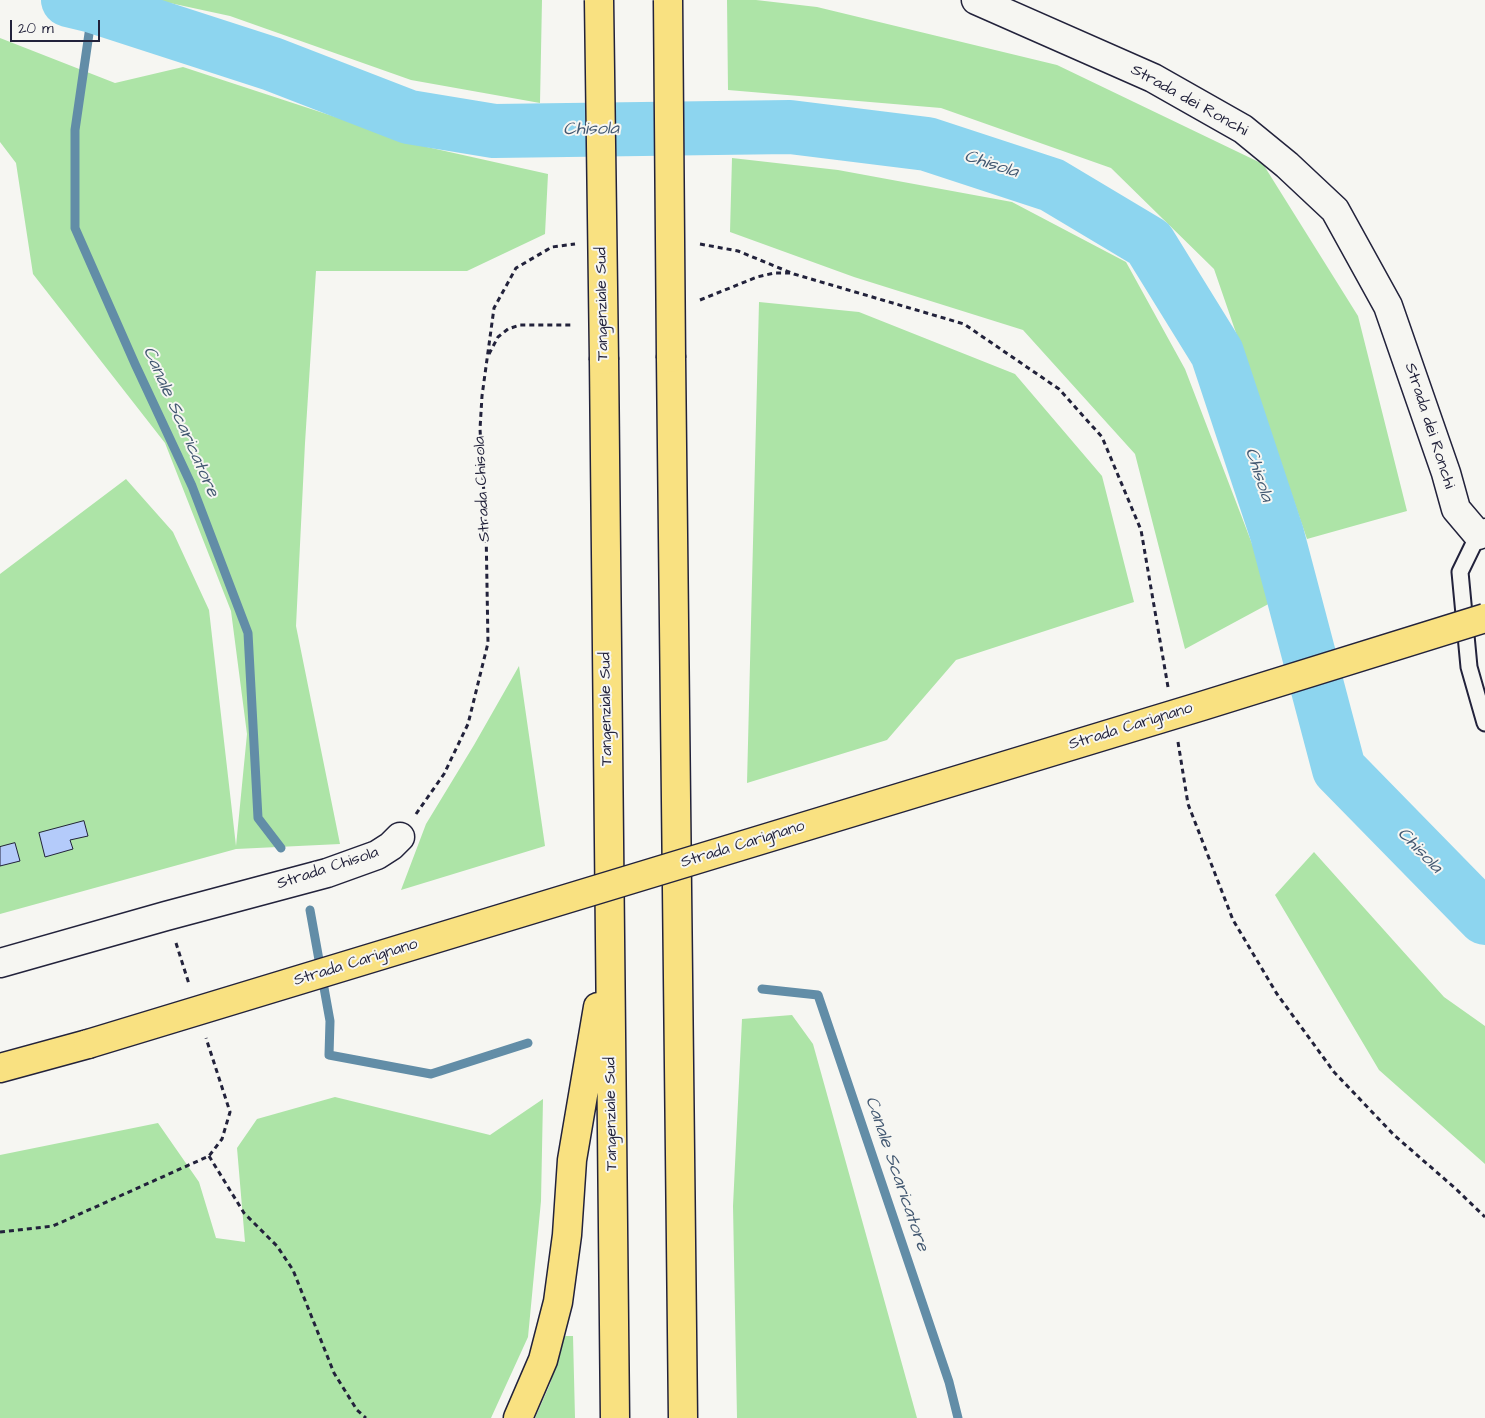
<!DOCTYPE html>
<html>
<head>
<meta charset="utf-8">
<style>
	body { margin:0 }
	#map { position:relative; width:1485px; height:1418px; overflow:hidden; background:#f6f6f2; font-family:"Architects Daughter",sans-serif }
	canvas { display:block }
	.scale { position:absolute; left:10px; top:20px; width:90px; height:22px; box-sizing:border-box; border:2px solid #22223b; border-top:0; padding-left:6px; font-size:15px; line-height:18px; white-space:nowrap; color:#22223b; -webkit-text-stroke:4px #f6f6f2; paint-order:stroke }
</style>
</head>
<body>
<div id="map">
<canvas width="1485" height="1418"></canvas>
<div class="scale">20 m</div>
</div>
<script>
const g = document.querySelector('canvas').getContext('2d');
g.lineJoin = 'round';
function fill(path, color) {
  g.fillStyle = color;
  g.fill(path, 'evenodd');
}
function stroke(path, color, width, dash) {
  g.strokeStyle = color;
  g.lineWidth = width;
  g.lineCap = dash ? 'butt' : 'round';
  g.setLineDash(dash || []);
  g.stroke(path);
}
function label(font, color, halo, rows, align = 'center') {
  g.font = font + ' "Architects Daughter",sans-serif';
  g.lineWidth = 4;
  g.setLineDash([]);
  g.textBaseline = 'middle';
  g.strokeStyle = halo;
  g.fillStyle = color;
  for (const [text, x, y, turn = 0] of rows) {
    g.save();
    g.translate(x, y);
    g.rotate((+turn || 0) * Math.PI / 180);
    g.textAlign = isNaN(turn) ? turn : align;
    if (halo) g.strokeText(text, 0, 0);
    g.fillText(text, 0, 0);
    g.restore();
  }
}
const green = new Path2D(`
	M156 0H542L540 103 411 80 230 16Z
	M727 0H756L817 7 1057 65 1263 164 1358 316 1407 511 1307 539 1214 269 1111 168 941 108 728 90Z
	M0 38 115 83 183 67 427 147 548 174 545 234 467 271H316L305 443 296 626 340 844 236 849 0 914V574L126 479 173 532 209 610 236 846 247 734 231 611 165 443 33 274 16 163 0 142Z
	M732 158 838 170 1012 202 1126 262 1185 369 1274 601 1185 649 1135 454 1023 330 854 277 730 232Z
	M759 302 859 312 1015 374 1102 476 1134 602 956 660 887 740 747 783Z
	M519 666 545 846 401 890 426 824 474 745Z
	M1314 852 1444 997 1485 1026V1164L1379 1070 1275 895Z
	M792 1015 813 1044 917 1418H737L733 1206 742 1019Z
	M335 1097 490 1135 543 1099 541 1201 528 1337 491 1418H0V1155L158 1123 199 1182 216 1238 245 1242 237 1148 257 1119Z
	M564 1336H573L575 1418H535L550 1384Z`);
const stream = new Path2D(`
	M93 6 75 130V228L135 364 192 486 248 633 258 818 281 848
	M310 910 330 1021 329 1055 431 1074 528 1043
	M762 989 818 995 949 1382 958 1418`);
const river = new Path2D(`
	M68 0 93 6 272 64 409 117 494 131 790 127 927 144 1052 185 1149 243 1217 353 1277 534 1339 769 1485 918`);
const building = new Path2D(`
	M84 821 88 836 70 840 73 849 45 857 39 833Z
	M15 843 20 861 0 866V847Z`);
const path = new Path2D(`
	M700 244 738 251 794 274 964 324 1059 389 1102 437 1141 530 1168 687
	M700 300 757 277 774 273H791
	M489 354 498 337 508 329 520 325H574
	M1178 742 1188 804 1233 920 1277 994 1334 1072 1394 1135 1456 1189 1485 1217
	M416 814 444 774 468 724 488 643 486 527 480 429 482 396 494 308 516 268 552 247 575 244
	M176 943 189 984
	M209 1156 244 1213 277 1246 293 1270 334 1373 357 1410 366 1418
	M0 1232 53 1226 209 1156 222 1139 230 1112 206 1038`);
const lane = new Path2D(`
	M1478 535 1460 572 1469 667 1485 723`);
const street = new Path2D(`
	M976 0 1153 78 1243 129 1287 165 1335 210 1388 306 1446 473 1456 509 1478 535 1485 533
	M0 963 166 916 327 873 377 855 391 846 400 837`);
const primary = new Path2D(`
	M0 1068 88 1044`);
const highway = new Path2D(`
	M671 358 683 1418
	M604 360 615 1418
	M518 1418 543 1360 558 1302 567 1235 572 1160 598 1007`);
const primaryBridge = new Path2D(`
	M88 1044 1202 706 1485 618`);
const highwayBridge = new Path2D(`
	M599 0 604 360
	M668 0 671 358`);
const streetNames = [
	["Strada dei Ronchi",1189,101,29],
	["Tangenziale Sud",603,304,-91],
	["Strada dei Ronchi",1429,426,72],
	["Strada Chisola",483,489,-93],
	["Tangenziale Sud",607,709,-91],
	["Strada Carignano",1131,727,-17],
	["Strada Carignano",743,845,-17],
	["Strada Chisola",328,869,-18],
	["Strada Carignano",356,963,-17],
	["Tangenziale Sud",612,1114,-91]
];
const waterNames = [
	["Chisola",591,130,-1],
	["Chisola",991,165,18],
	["Canale Scaricatore",180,422,66],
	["Chisola",1258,475,72],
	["Chisola",1419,851,46],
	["Canale Scaricatore",896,1174,71]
];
fill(green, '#ade4a7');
stroke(stream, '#628da7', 9);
stroke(river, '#8dd5ef', 54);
fill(building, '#b4cbfa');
stroke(building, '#22223b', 1);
stroke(lane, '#22223b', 19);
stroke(street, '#22223b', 31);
stroke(primary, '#22223b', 31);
stroke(highway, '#22223b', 31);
stroke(path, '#22223b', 3, [5, 4]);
stroke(lane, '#f6f6f2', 15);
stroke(street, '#f6f6f2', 28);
stroke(primary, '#f9e181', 28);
stroke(highway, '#f9e181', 28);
stroke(primaryBridge, '#22223b', 31, []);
stroke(highwayBridge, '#22223b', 31, []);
stroke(primaryBridge, '#f9e181', 28);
stroke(highwayBridge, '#f9e181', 28);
label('16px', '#22223b', '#f6f6f2', streetNames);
label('italic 18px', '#425871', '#f6f6f2', waterNames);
</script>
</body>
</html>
